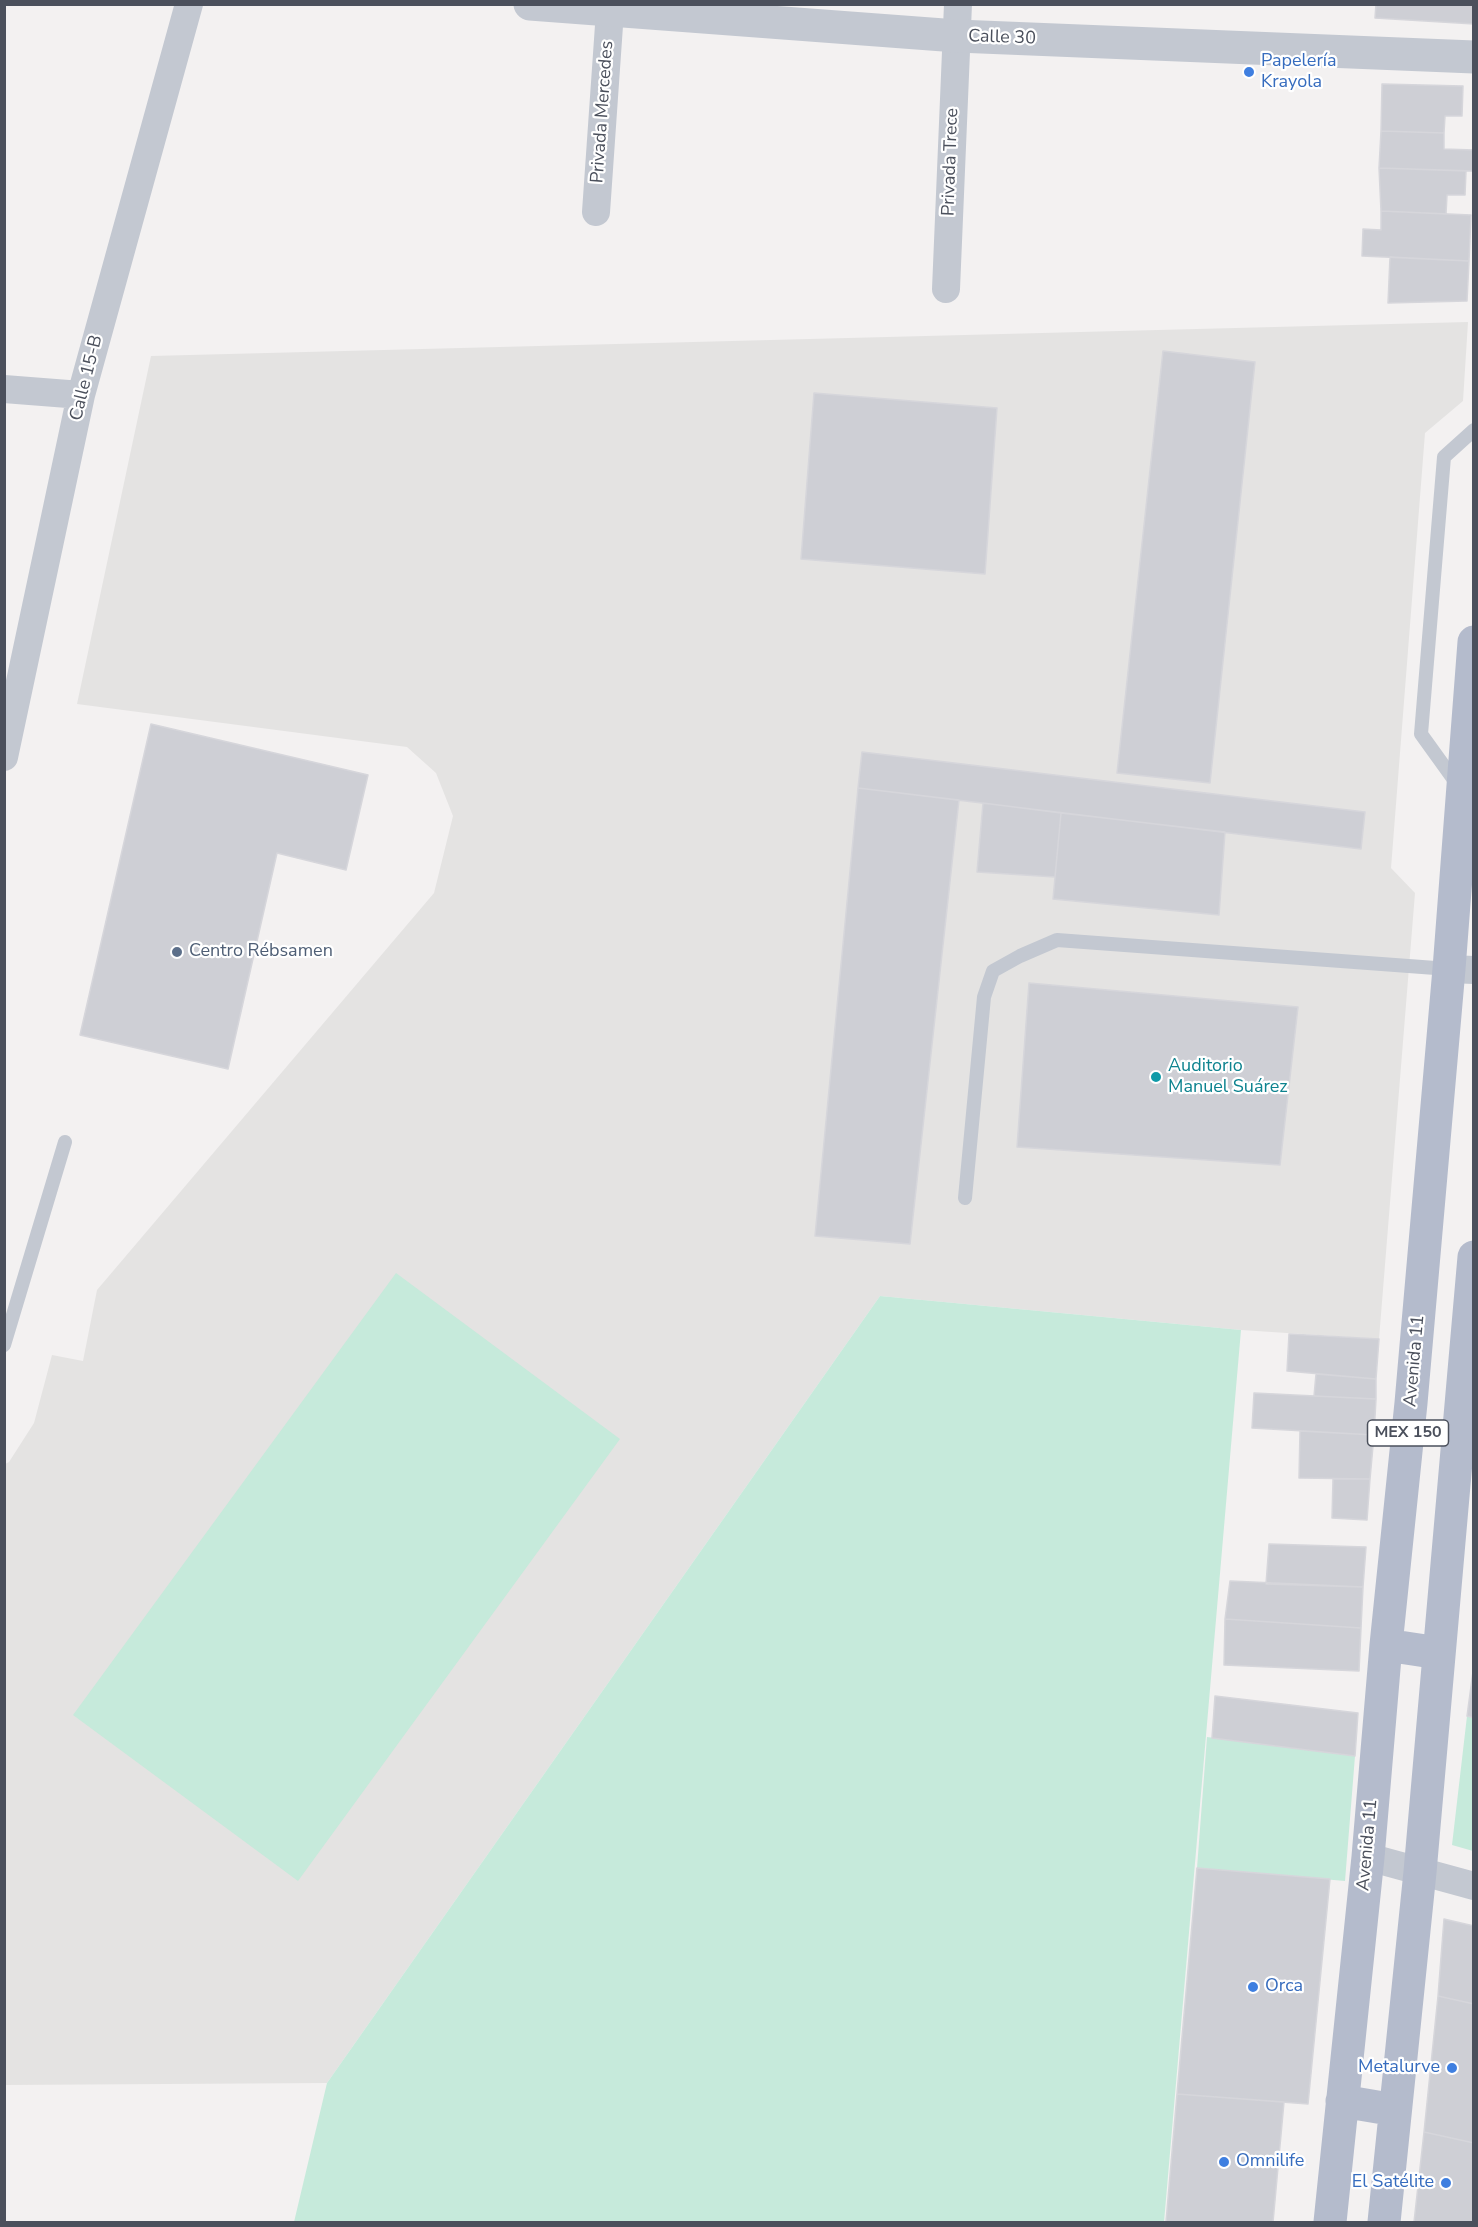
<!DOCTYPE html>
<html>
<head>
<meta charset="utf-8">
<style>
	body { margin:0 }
	#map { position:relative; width:1478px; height:2227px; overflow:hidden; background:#f3f1f1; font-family:"Nunito Sans",sans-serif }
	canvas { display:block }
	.frame { position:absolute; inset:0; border:6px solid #4b505c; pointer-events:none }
</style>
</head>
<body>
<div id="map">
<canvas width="1478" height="2227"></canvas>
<div class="frame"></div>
</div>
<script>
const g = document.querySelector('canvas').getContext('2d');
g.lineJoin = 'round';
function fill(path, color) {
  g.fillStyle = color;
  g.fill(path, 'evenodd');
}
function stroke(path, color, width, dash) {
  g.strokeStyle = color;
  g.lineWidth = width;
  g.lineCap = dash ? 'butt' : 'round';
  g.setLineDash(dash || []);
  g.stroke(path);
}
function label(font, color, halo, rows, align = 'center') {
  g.font = font + ' "Nunito Sans",sans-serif';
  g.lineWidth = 4.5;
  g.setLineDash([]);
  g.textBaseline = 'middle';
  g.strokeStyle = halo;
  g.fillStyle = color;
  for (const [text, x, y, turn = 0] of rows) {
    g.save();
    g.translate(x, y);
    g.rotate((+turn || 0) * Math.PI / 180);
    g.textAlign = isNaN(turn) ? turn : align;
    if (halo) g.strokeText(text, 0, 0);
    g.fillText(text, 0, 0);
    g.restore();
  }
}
const education = new Path2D(`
	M1468 322 1463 401 1425 433 1391 868 1415 893 1379 1339 1241 1330 880 1296 327 2083 5 2085V1464L9 1462 34 1423 52 1355 83 1361 97 1290 434 893 453 816 436 773 407 747 77 704 151 356Z`);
const green = new Path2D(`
	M396 1273 620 1439 298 1881 73 1715Z
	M880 1296 1241 1330 1164 2222H294L327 2083Z
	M1467 1716 1473 1718V1851L1452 1845Z
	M1207 1737 1355 1756 1345 1881 1197 1868Z`);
const building = new Path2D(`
	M1376 4H1474V24L1375 18Z
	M1382 84 1463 86 1462 116H1445L1444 133 1381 131Z
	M1381 131 1444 133V149L1474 150V171L1379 168Z
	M1379 168 1466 171 1465 195H1447L1446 214 1381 211Z
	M1381 211 1471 215 1469 261 1362 256 1363 229 1381 230Z
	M1390 257 1469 261 1467 301 1388 303Z
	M1163 351 1255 362 1210 783 1117 773Z
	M814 393 997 408 985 574 801 559Z
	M151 724 368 775 346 870 277 853 228 1069 80 1035Z
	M862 752 1365 812 1361 849 858 788Z
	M858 788 959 800 910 1244 815 1236Z
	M983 803 1061 813 1055 877 977 872Z
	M1061 813 1225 832 1219 915 1053 899Z
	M1029 983 1298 1007 1280 1165 1017 1147Z
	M1289 1334 1379 1339 1376 1379 1287 1371Z
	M1316 1374 1376 1379V1399L1314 1396Z
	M1254 1393 1376 1399 1374 1435 1252 1428Z
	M1300 1431 1374 1435 1370 1479 1299 1478Z
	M1333 1479H1370L1367 1520 1332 1518Z
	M1269 1544 1366 1547 1363 1587 1266 1584Z
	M1230 1581 1363 1587 1361 1628 1225 1619Z
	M1225 1619 1361 1628 1359 1671 1224 1665Z
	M1474 1664V1718L1467 1716Z
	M1215 1696 1358 1713 1355 1756 1212 1738Z
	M1197 1868 1330 1879 1308 2104 1177 2094Z
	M1444 1919 1474 1926V2004L1438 1996Z
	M1438 1996 1474 2004V2143L1424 2132Z
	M1177 2094 1284 2102 1273 2222H1166Z
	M1424 2132 1474 2143V2222H1414Z`);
const service = new Path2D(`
	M1457 784 1421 734 1444 457 1474 430
	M965 1198 984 997 993 971 1020 956 1057 940 1449 969
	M4 1345 65 1142`);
const minor = new Path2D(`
	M596 212 610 11
	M946 289 958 4
	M4 389 81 395
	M4 757 81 395 189 4
	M1449 969 1474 970
	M1368 1857 1474 1886`);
const tertiary = new Path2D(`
	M530 4 957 36 1474 57`);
const primary = new Path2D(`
	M1386 1645 1439 1653
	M1342 2101 1395 2110
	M1330 2222 1368 1857 1386 1645 1411 1403 1449 969 1474 642
	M1384 2222 1420 1872 1474 1257`);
const markers = [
	[1249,72,6,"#3f7fe0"],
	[177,952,6,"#5c6f8a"],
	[1156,1077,6,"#0f9aa8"],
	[1253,1987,6,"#3f7fe0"],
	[1452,2068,6,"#3f7fe0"],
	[1224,2162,6,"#3f7fe0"],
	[1446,2183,6,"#3f7fe0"]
];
const shields = [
	[1408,1433,81]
];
const shieldNames = [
	["MEX 150",1408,1433]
];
const streetNames = [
	["Calle 30",1002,38,2],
	["Privada Mercedes",603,112,-86],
	["Privada Trece",951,162,-88],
	["Calle 15-B",87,378,-76],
	["Avenida 11",1415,1361,-85],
	["Avenida 11",1368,1845,-85]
];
const shopNames = [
	["Papelería",1261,62],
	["Krayola",1261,83],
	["Orca",1265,1987],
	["Metalurve",1440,2068,"right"],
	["Omnilife",1236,2162],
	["El Satélite",1434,2183,"right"]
];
const serviceNames = [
	["Centro Rébsamen",189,952]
];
const cultureNames = [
	["Auditorio",1168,1067],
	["Manuel Suárez",1168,1088]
];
fill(education, '#e4e3e2');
fill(green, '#c6eadb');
fill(building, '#cecfd5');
stroke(building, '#d6d6db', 1.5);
stroke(service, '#c3c8d1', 14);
stroke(minor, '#c3c8d1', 28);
stroke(tertiary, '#c3c8d1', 33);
stroke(primary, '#b4bbcc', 33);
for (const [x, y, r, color] of markers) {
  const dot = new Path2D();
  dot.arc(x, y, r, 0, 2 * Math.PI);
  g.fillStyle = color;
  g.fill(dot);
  stroke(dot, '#fff', 2);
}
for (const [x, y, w] of shields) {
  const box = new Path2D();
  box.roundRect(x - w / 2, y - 13, w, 26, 4.5);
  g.fillStyle = '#fff';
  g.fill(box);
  stroke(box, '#4b505c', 1.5);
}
label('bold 16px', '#4b505c', null, shieldNames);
label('18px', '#4b505c', '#fff', streetNames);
label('18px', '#366cbe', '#fff', shopNames, 'left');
label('18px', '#4e5e75', '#fff', serviceNames, 'left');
label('18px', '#0d838f', '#fff', cultureNames, 'left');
</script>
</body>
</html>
